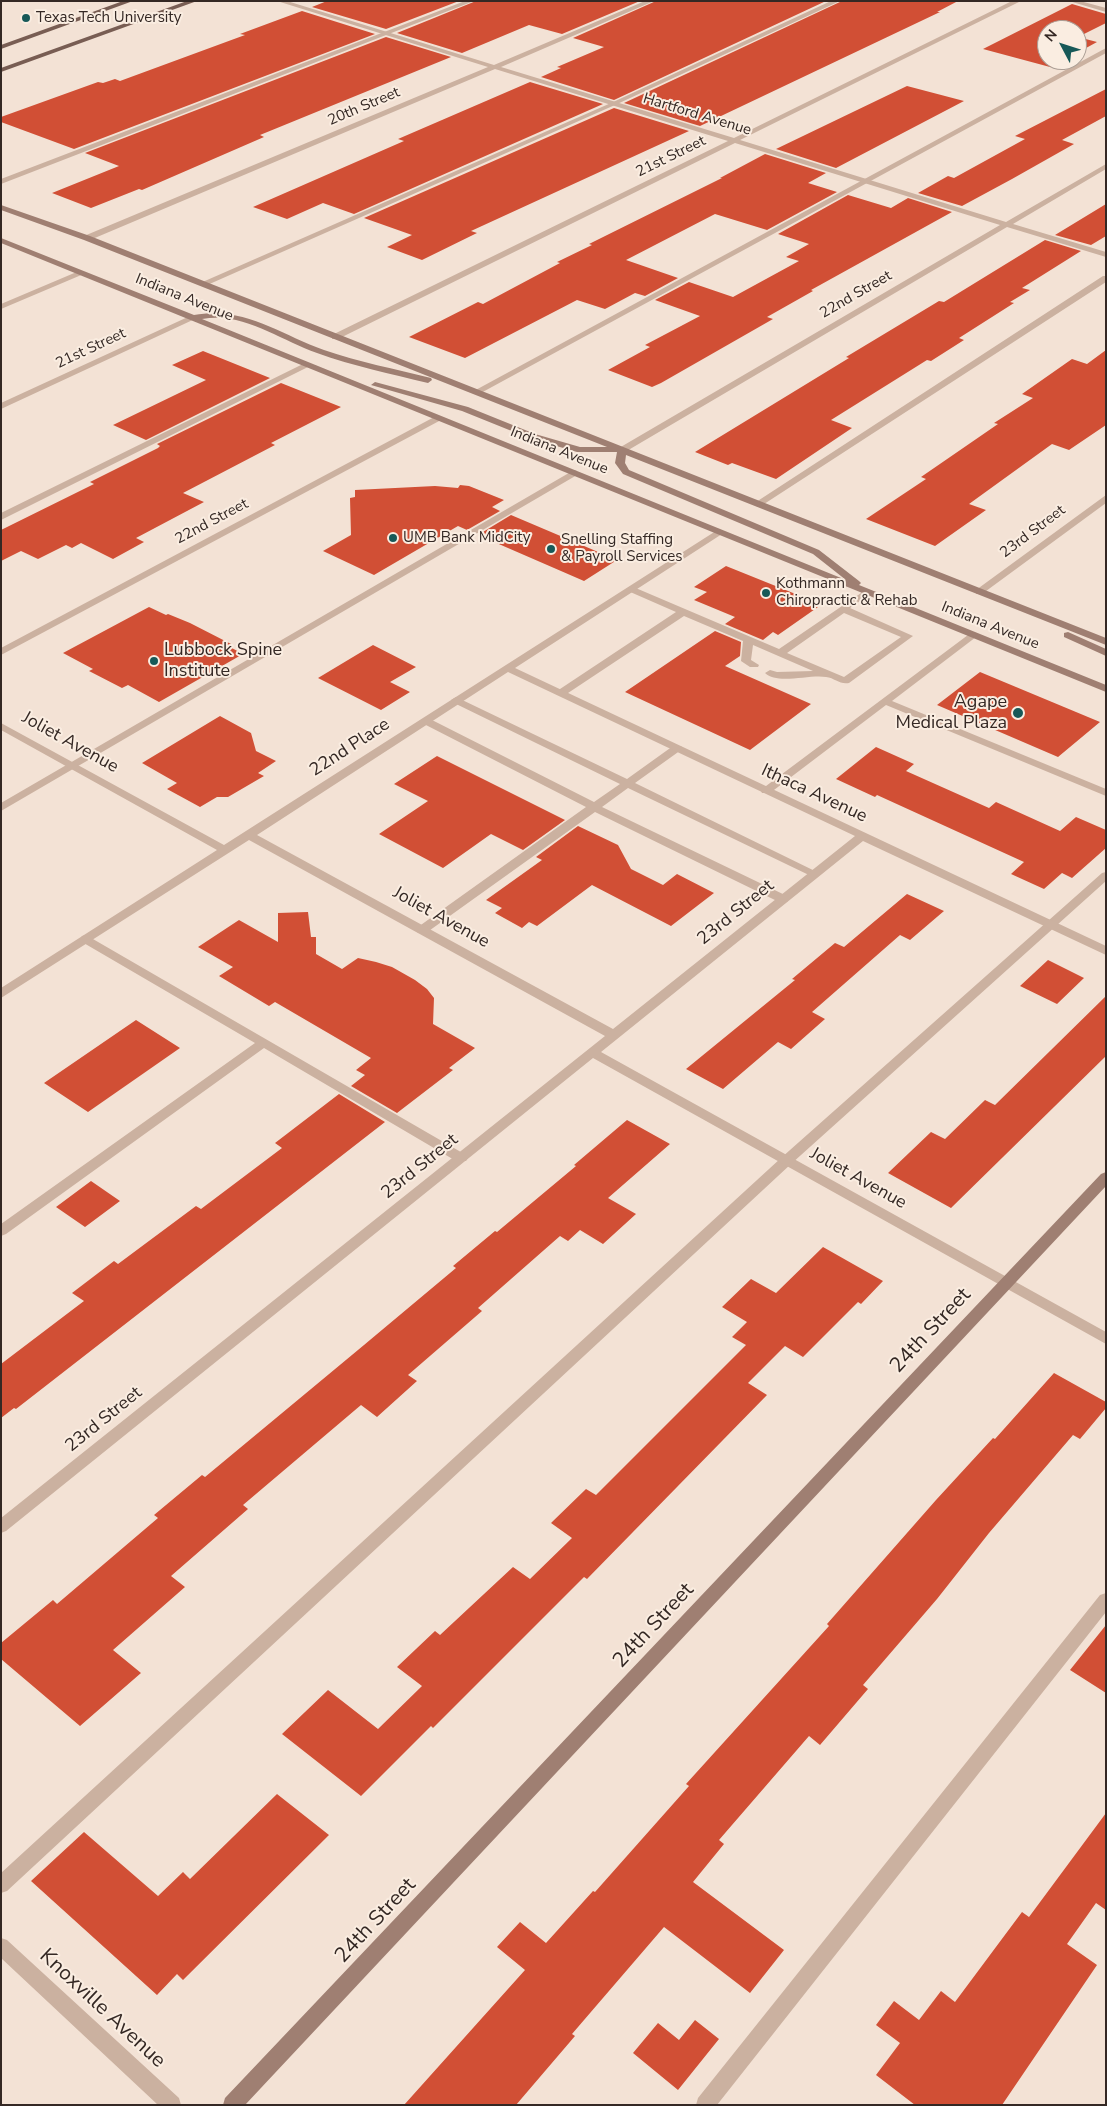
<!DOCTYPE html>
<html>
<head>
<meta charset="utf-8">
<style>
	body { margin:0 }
	#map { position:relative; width:1107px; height:2106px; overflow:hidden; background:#f3e2d5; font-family:"Nunito Sans",sans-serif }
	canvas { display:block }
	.frame { position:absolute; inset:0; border:2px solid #342824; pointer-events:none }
	.north { position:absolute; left:1037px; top:20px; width:50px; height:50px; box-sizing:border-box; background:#faede1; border:1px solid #ab9e95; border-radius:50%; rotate:310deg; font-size:14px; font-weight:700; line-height:20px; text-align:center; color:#342824 }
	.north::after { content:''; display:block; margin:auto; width:18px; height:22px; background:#175958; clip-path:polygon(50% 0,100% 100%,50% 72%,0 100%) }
</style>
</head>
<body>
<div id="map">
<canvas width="1107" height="2106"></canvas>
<div class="frame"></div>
<div class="north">N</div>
</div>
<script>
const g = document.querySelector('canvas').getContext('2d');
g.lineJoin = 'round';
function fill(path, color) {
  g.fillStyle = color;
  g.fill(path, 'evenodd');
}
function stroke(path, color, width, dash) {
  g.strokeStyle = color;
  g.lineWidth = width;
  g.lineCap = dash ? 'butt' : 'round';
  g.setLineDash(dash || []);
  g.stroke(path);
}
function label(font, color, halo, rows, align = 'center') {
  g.font = font + ' "Nunito Sans",sans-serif';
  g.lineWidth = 4;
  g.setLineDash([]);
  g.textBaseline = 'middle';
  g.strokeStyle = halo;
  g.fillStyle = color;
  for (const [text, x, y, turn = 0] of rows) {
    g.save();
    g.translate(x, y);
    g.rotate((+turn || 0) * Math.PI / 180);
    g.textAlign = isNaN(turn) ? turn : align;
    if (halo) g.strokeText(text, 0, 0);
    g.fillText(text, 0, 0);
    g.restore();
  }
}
const building = new Path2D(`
	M327 1H459L386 29 312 7Z
	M476 1H640L562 34 529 25 462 53 397 33Z
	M656 1H826L614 100 541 77 561 68 557 67 604 47 573 38Z
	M842 1H958L937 12H940L700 126 624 103Z
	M1072 4 1106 14V23L1078 37 1097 42 1077 53V30H1047V60H1063L1050 67 983 49Z
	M302 11 375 34 74 149 1 122V117L98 82 103 83 115 79 120 81 245 35 240 34Z
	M386 37 451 57 260 135 264 137 142 190 139 189 91 208 52 193 119 166 85 153Z
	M530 82 603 104 354 214 323 203 287 219 253 207 404 141 398 139Z
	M907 86 964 101 836 168 776 149Z
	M1106 89V116L1062 140 1074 144 1012 179 962 206 918 193 948 176 954 178 1025 139 1015 136Z
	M614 108 689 131 471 231 477 233 422 260 387 247 412 235 364 218Z
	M765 154 826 173 808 183 837 192 767 230 715 214 626 260 678 278 645 296 635 293 605 309 577 300 465 358 409 337 478 302 483 304 560 263 557 262 592 245 589 244 722 178H720Z
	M848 195 891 208 908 198 952 212 811 290 813 291 767 317 773 319 661 383 652 387 608 370 650 347 645 345 700 316 655 300 689 282 733 297 799 261 786 257 809 244 778 234Z
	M1106 204V236L1091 245 1055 235Z
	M1045 240 1081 251 1022 288 1030 290 1010 302 1014 303 959 338 964 340 931 361 927 360 831 420 852 428 776 479 732 463 728 465 695 452 849 358 846 357 939 301 944 302Z
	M1106 350V425L1069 450 1052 444 969 504 986 510 935 546 866 519 926 479 921 477 998 424 994 423 1033 398 1022 394 1072 359 1087 364Z
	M203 351 270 378 146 440 113 425 206 380 172 365Z
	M281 383 341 407 271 443 275 445 183 493 204 502 136 538 144 542 113 559 81 543 72 548 66 545 38 559 21 551 1 561V530L94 484 90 482 158 448 160 446 157 444Z
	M460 485 469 486 504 500 492 507 500 511 467 530 458 526 374 575 323 551 351 535 350 498 355 497V490L435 486 458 488Z
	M511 515 617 560 584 581 478 535Z
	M726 566 798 595 795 597 818 607 778 635 773 632 763 640 725 624 735 617 694 600 707 592 694 587Z
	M149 607 166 615 168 614 190 623 231 644 228 646 243 654 159 702 128 685 122 688 89 671 93 669 63 653Z
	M715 631 741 642 740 656 725 666 811 704 750 750 625 692Z
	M373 645 416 667 390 682 410 692 381 710 318 678Z
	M980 672 1100 722 1058 757 937 705Z
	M220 716 251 733 256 751 276 761 258 773 264 776 228 797H217L200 807 167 789 177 783 142 763Z
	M876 747 914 764 906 771 989 808 996 802 1060 831 1076 817 1106 830V848L1072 878 1062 873 1044 889 1011 874 1024 862 877 795 875 797 836 779Z
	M437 756 565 820 523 850 491 834 443 868 379 834 428 801 394 784Z
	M578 826 618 845 631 869 663 885 677 874 714 893 671 926 592 885 537 926 529 922 522 928 495 913 502 908 486 900 542 860 536 857Z
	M907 894 944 911 910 940 900 935 812 1012 825 1019 791 1049 778 1042 723 1089 686 1069 795 980 792 979 835 943 844 947Z
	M308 912 311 937H316V954L342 969 358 958 376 962 392 967 415 980 427 989 434 998 433 1024 475 1048 449 1068 453 1070 397 1113 351 1086 365 1075 356 1070 371 1058 275 1002 269 1006 219 976 233 967 198 947 239 920 278 942V913Z
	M1048 960 1084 978 1057 1004 1020 986Z
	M1106 996V1056L951 1208 888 1173 931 1132 945 1139 985 1100 995 1105Z
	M136 1020 180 1048 88 1112 44 1083Z
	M339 1094 385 1122 16 1409 14 1408 1 1418V1364L84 1301 72 1293 114 1261 118 1264 196 1206 201 1209 282 1148 275 1143Z
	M627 1120 670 1144 608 1198 636 1214 603 1244 580 1230 568 1241 560 1236 478 1308 482 1311 408 1375 417 1381 377 1417 361 1405 243 1505 248 1509 171 1576 185 1587 113 1650 141 1673 80 1726 1 1659V1643L53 1600 57 1604 158 1518 154 1515 202 1475 205 1477 364 1345 456 1268 453 1266 495 1231 497 1232 576 1166 574 1165Z
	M91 1181 120 1201 85 1227 56 1207Z
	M823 1247 883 1281 861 1304 858 1302 803 1357 785 1346 748 1383 767 1395 587 1579 584 1577 433 1728 431 1726 361 1796 282 1734 328 1690 378 1729 422 1686 397 1667 435 1631 440 1635 513 1567 530 1579 572 1538 551 1523 586 1489 596 1495 746 1345 732 1337 747 1322 722 1307 751 1279 776 1293Z
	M1054 1373 1106 1402V1408L1080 1439 1073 1435 989 1533 937 1599 863 1685 868 1689 820 1745 809 1736 719 1840 724 1844 693 1882 784 1950 750 1993 664 1927 572 2034 575 2036 516 2105H404L525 1970 497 1947 520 1922 546 1943 593 1891 595 1892 689 1786 686 1784 829 1626 827 1624 936 1500 993 1438 995 1439Z
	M1106 1625V1693L1070 1670Z
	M277 1794 329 1835 183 1980 177 1974 157 1995 31 1881 84 1832 158 1896 183 1872 190 1879Z
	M1106 1813V1910L1096 1903 1067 1944 1097 1965 1002 2105H915L876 2075 900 2043 876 2025 894 2001 919 2020 941 1991 955 2002 1022 1912 1029 1917Z
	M695 2020 719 2039 678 2090 633 2053 658 2023 679 2040Z`);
const lane = new Path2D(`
	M465 1H474L1 184V179Z
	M831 1H840L615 105 205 286 198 284 611 103Z
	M1106 48V53L479 394 472 392Z
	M79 271 86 273 1 309V304Z
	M1103 276H1106V282L761 506 758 507 753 504Z
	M305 363 312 365 1 520V513Z
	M574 470 577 471V475L1 811V803Z
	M631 586 779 649 867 589 870 590V594L850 608 913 636 849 683C840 685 835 678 826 677 810 674 777 685 765 673L770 670 777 672 813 671 753 645 751 660 759 665 758 667H750L741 661 743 641 684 616 565 695H557L556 693 557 691 676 612 628 591 626 589ZM844 613 901 637 844 677 787 653Z
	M972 632 976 633V637L892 701 1106 789V796L886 705 770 793H762L761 791 762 789Z
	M456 697 627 779 673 746H681L682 748 681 750 635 783 821 874 815 878 811 876 628 788 602 807 787 896 789 899 787 902H779L595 812 426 933H418L416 930 418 927 586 807 422 723 421 721 422 719H430L594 802 620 784 452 702 451 700Z
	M1106 872V881L791 1164 7 1891 1 1893V1873L781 1158 1102 873Z
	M86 935 466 1155 468 1158 466 1161H456L264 1048 6 1234 1 1236V1224L255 1043 82 942 80 939 82 936Z
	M1106 1593V1612L717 2105H696L698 2098 1100 1595Z`);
const street = new Path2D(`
	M277 1H287L494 65 645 1H654L501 67 734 138 1012 1H1021L740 140 1006 222 1106 164V169L1013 224 1106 252V257L1007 227 625 452H619V448L1000 225 735 143 338 339H332V335L728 141 495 69 90 240H84V236L488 67Z
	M1069 1H1080L1106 8V12Z
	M190 316 197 318 1 409V403Z
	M438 415 442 418 441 420 1 655V648Z
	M1106 495V503L982 594H976V590Z
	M719 529 724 532 722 534 515 668 1106 946V955L863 841 601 1052 1106 1332V1344L593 1058 6 1531 1 1533V1518L605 1036 249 840 1 998V988L217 850 1 730V723L224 845ZM508 672 855 836 613 1029 257 835Z
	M1 1938 7 1940 179 2098 181 2105H158L1 1958Z`);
const secondary = new Path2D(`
	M1 205 90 236 1106 638V645L626 455 625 463 629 470 819 550 859 581 861 583 859 585 1106 685V692L1 243V238L194 315C245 306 279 334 324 350 359 362 395 369 431 378L432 380 428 383C391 374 353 366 317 353 280 340 243 311 202 319L846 580 813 554 623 474 615 463 617 452H577L529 438 462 411 371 385 375 382 468 407 535 434 580 447H607L84 240 1 210Z
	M1068 632 1106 649V656L1064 637V633Z
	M1106 1172V1186L245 2105H223L225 2098 1101 1174Z`);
const primary = new Path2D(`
	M123 1H133L1 49V45Z
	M187 1H197L1 72V68Z`);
const markers = [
	[26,18,5,"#175958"],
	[393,538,5,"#175958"],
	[551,549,5,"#175958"],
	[766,593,5,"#175958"],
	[154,661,5,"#175958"],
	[1018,713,6,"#175958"]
];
const farPoinames = [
	["Texas Tech University",36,18],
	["UMB Bank MidCity",403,538],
	["Snelling Staffing",561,540],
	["& Payroll Services",561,557],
	["Kothmann",776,584],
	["Chiropractic & Rehab",776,601]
];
const farStreetnames = [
	["20th Street",364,107,-23],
	["Hartford Avenue",697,115,17],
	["21st Street",671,157,-26],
	["22nd Street",856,295,-30],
	["Indiana Avenue",184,298,22],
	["21st Street",91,349,-25],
	["Indiana Avenue",559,451,22],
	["22nd Street",212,522,-28],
	["23rd Street",1033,532,-37],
	["Indiana Avenue",990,626,22]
];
const poiNames = [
	["Lubbock Spine",164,651],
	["Institute",164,672],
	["Agape",1007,703,"right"],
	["Medical Plaza",1007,724,"right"]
];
const streetNames = [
	["Joliet Avenue",70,743,29],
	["22nd Place",350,748,-33],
	["Ithaca Avenue",814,794,25],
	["23rd Street",736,913,-39],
	["Joliet Avenue",441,918,29],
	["23rd Street",420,1167,-39],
	["Joliet Avenue",858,1179,29],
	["23rd Street",104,1420,-39]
];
const nearStreetnames = [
	["24th Street",931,1331,-47],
	["24th Street",654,1626,-47],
	["24th Street",376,1921,-47],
	["Knoxville Avenue",102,2009,43]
];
fill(building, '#d14f35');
fill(lane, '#cbb1a0');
fill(street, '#cbb1a0');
fill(secondary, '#9f7f72');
fill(primary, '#785d53');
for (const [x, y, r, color] of markers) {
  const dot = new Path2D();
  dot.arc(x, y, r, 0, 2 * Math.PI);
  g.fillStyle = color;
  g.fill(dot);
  stroke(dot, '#faede1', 2);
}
label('15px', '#342824', '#faede1', farPoinames, 'left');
label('15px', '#342824', '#faede1', farStreetnames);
label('18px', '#342824', '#faede1', poiNames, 'left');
label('18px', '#342824', '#faede1', streetNames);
label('21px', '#342824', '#faede1', nearStreetnames);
</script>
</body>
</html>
